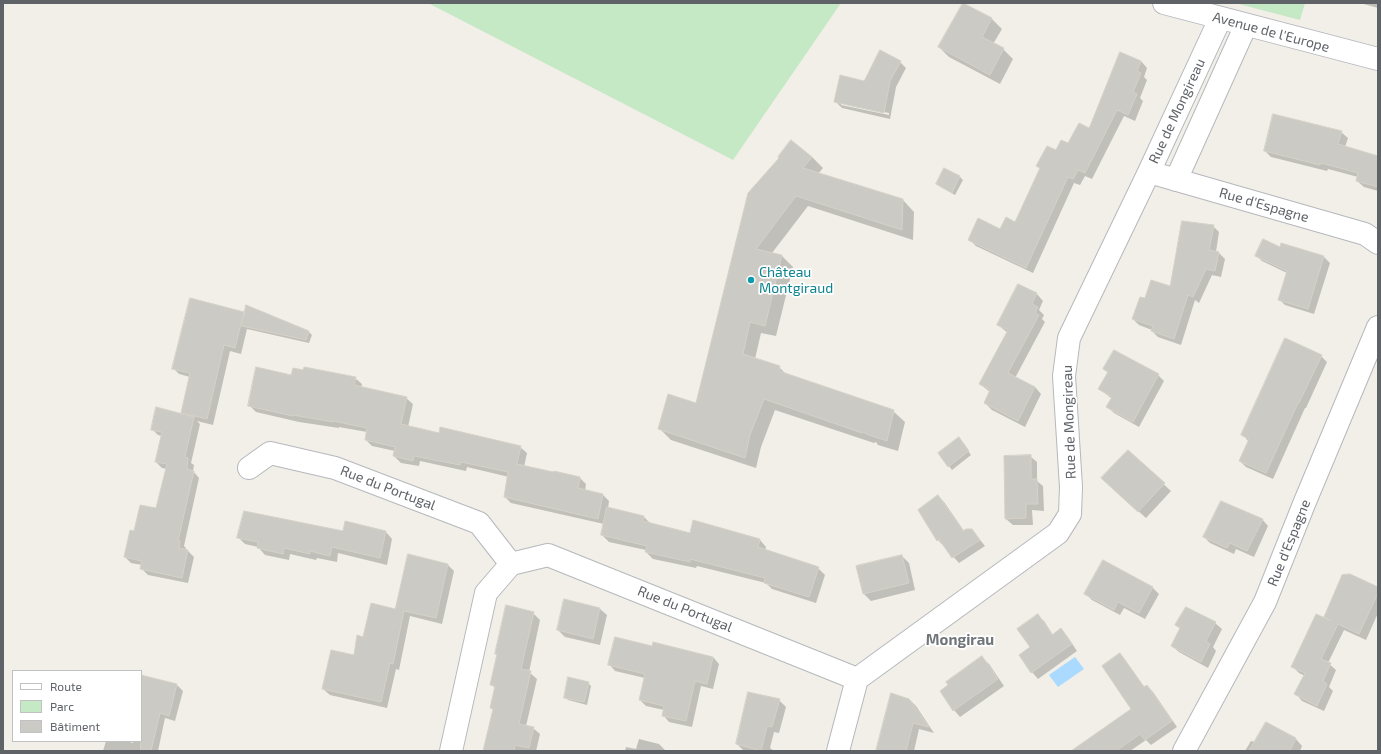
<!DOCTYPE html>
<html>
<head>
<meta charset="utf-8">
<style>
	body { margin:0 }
	#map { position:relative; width:1381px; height:754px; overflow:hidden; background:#f1efe8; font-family:"Exo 2",sans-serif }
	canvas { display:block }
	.frame { position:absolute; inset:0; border:4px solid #5f6368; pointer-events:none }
	.legend { position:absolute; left:12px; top:670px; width:130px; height:72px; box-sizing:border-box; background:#fff; border:1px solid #bfc1c3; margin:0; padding:5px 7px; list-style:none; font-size:12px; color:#5f6368 }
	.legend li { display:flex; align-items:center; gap:8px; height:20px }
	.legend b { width:20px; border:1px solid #bfc1c3 }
</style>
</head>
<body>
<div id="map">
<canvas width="1381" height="754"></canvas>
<div class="frame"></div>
<ul class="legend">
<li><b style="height:5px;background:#fff"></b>Route</li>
<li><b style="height:11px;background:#c5e8c5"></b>Parc</li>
<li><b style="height:11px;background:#cccac5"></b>Bâtiment</li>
</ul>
</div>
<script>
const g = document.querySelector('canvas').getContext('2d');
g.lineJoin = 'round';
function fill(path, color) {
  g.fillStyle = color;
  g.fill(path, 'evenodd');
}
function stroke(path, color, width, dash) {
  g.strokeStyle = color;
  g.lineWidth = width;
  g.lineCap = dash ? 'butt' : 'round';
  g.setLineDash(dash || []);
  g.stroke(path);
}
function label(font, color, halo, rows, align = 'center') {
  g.font = font + ' "Exo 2",sans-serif';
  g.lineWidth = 3.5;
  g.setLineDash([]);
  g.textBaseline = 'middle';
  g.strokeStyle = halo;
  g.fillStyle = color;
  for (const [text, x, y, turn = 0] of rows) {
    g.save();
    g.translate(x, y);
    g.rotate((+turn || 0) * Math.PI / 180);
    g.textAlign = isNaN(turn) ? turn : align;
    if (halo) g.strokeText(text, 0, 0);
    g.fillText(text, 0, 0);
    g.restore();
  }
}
const green = new Path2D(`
	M428 3H841L733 160Z
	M1235 3H1305L1300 20Z`);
const water = new Path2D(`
	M1075 657 1084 669 1058 687 1049 675Z`);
const shadow = new Path2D(`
	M1360 3H1378V8Z
	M963 4 992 19 1002 29 993 44 1003 49 1013 59 1000 84 949 57 939 47Z
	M881 52 900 62 906 68 896 87 890 119 842 108 836 102 865 82ZM841 103 889 113V115L841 105Z
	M1141 61 1147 68 1144 77 1147 80 1140 98 1143 101 1135 121 1124 116 1092 179 1085 176 1080 185 1074 183 1033 273 976 246 969 239 1000 230 1016 223 1041 169 1037 166 1056 152 1069 145 1090 130Z
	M1341 132 1348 138 1345 147 1378 157V191L1364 187 1357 181 1358 177 1328 169 1327 171 1271 157 1265 151Z
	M812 157 823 168 818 174 903 200 914 212 913 240 808 206 772 253 782 256 793 267 776 336 761 333 755 359 779 367 786 374 893 411 905 422 898 451 878 445 876 442 874 443 775 410 761 447 756 468 671 440 660 429 697 404 749 193Z
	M960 177 963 180 955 195 941 187 937 184Z
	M1213 226 1219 232 1216 252H1218L1225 259 1221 277 1212 275 1199 303 1195 300 1181 345 1158 337 1152 331V330L1139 325 1133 319 1146 299 1171 288Z
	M1281 245 1324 257 1330 263 1314 314 1285 305 1279 299 1287 273 1262 261 1256 255 1280 248Z
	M1019 285 1037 294 1043 301 1039 310 1044 315 1042 319 1045 322 1015 378 1035 387 1041 394 1025 427 992 410 985 403 990 392 980 384 1008 333 998 325Z
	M243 313 245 315 309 332 312 335 309 343 247 329 241 354 230 351 213 425 197 421 200 424 191 463 194 465 193 471 199 478 184 546 186 548 185 551H188L194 557 188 583 148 575 142 569V565L131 563 125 557 135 532 157 510 167 469 162 468 156 462 162 436 158 435 152 429 184 415 182 413 190 377 179 374 173 368Z
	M1321 356 1327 362 1306 408H1305L1273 479 1246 467 1240 461 1249 442 1243 435Z
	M1105 369 1158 375 1164 381 1139 427 1114 413 1108 407 1112 399 1099 388 1108 373Z
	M292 376 355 378 362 384 361 388 406 398 413 404 408 427 440 435 520 447 527 453 524 467 580 478 586 484 585 491 603 495 609 501 608 509 644 517 651 524 691 534 760 540 766 547 765 551 818 568 825 575 816 603 772 589 766 583 697 566 696 568 653 559 646 552V550L609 542 602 535 604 524 511 503 505 497 509 477 467 467 466 471 420 461 419 466 401 463 394 456 395 451 372 446 366 440 367 432 339 427V428L299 422 256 412 249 405Z
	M962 442 971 455 952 470 949 466Z
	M1128 451 1171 491 1146 518 1109 485Z
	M1030 456 1037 462V481L1043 486 1044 511 1032 510 1033 525H1013L1006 519Z
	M938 496 944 502 964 531 972 530 985 546 959 563 938 540Z
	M1262 519 1268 526 1254 557 1236 549 1234 554 1210 543 1204 537Z
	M344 532H386L392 539 387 565 338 553 337 562 317 558 316 560 290 554 289 560 265 555 258 547 245 544 238 537Z
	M902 556 909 563 915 590 871 601 864 594 857 567Z
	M448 565 454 571 442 624 410 616 399 670 396 669 387 708 330 695 323 689 355 656 364 638Z
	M1152 587 1159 594 1145 619 1124 608 1120 615 1092 600 1086 594Z
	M1378 588V613L1366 640 1344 630 1328 663 1336 670 1329 687 1333 691 1324 711 1302 701 1296 694 1305 676 1299 673 1292 666 1328 620 1325 617Z
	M565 600 600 609 607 615 600 645 565 637 558 630Z
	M533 613 540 620 529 672 537 679 526 726 533 728 540 734 536 751H484L494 710 492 708 496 689 491 684 498 656 496 654Z
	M1037 615 1044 621 1053 635 1061 630 1067 636 1077 651 1038 679 1032 672 1020 656 1031 647Z
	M1215 623 1222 629 1213 647 1216 651 1208 668 1179 652 1172 646 1181 629 1177 625Z
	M653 648 713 657 719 664 713 689 701 686 692 727 669 722 663 715 664 710 646 706 640 700 645 678 615 671 609 664Z
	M1120 654 1125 660 1145 688 1147 686 1153 692 1177 727 1151 745 1146 740 1130 751H1074L1133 710Z
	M982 658 989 664 1004 686 960 717 954 710Z
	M141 676 177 685 183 691 175 721 165 718 158 751H103L106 741H126L133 743V741H141Z
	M588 683 591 686 587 705 568 700 565 697Z
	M909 699 916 706 934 733 919 729 914 751H877Z
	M779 700 786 707 779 733 774 732 770 748 774 751 743 750 737 744Z
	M1266 723 1296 739 1302 746 1300 751H1245L1251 741 1255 742Z
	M639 739 659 744 666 751H625L626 747 636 749Z`);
const building = new Path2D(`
	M963 3 992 18 982 37 1004 48 990 75 938 47Z
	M880 50 901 61 890 81 884 113 834 102 840 75 864 81Z
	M1120 52 1141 61 1137 71 1141 73 1133 92 1137 94 1128 115 1117 110 1085 173 1078 170 1073 179 1068 177 1026 268 968 240 978 218 1000 229 1006 217 1015 222 1040 168 1036 166 1047 146 1056 150 1061 140 1068 143 1079 123 1089 128Z
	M1273 114 1342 131 1338 144 1378 156V187L1356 181 1358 173 1321 163 1320 165 1264 151Z
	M791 140 812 157 803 168 903 199 902 230 796 196 756 249 782 255 765 326 750 322 743 354 780 366 779 371 894 410 887 441 866 434 864 432 862 433 764 399 750 435 745 458 658 429 668 394 696 403 748 193 779 158 778 157Z
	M944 168 960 176 952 193 936 184Z
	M1182 221 1214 225 1209 250 1219 252 1215 271 1206 269 1193 297 1188 295 1174 339 1151 331 1153 326 1132 319 1140 297 1145 298 1151 280 1170 286Z
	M1263 239 1280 247 1281 243 1324 256 1308 309 1278 300 1287 271 1255 256Z
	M1018 284 1037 293 1032 304 1038 307 1035 313 1039 315 1008 373 1035 387 1018 421 984 403 990 390 979 384 1008 330 997 325Z
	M190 298 244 312 235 348 224 345 207 419 181 413 190 373 172 369Z
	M246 305 309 331 306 340 242 326Z
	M1285 338 1322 355 1299 403H1298L1266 473 1239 461 1249 439 1241 435Z
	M1114 350 1159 374 1133 422 1106 407 1112 397 1098 389 1108 372 1103 369Z
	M256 367 291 375 293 368 303 370 304 367 356 377 354 385 407 397 401 424 439 433 440 427 521 446 517 464 553 472 554 471 580 477 578 488 603 494 598 519 504 497 508 472 461 462 460 465 414 456 413 461 393 456 395 447 365 440 367 428 333 421V422L293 415V416L248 406Z
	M156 407 194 417 185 457 188 458 187 469 194 471 178 541H180L179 548 188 550 182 578 140 569 142 561 124 557 130 530 134 531 140 505 156 508 167 464 155 462 162 432 151 430Z
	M959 437 969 451 948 467 938 453Z
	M1128 450 1165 483 1138 512 1101 478Z
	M1031 455V479H1037L1038 504H1026V518L1005 519 1004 456Z
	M938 495 963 531 966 529H972L980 540 952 558 939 539 937 541 918 510Z
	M1221 501 1263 519 1247 551 1230 543 1227 548 1203 537Z
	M607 507 644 516 643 521 690 533 693 520 760 539 758 547 819 567 809 597 764 583 765 578 690 559V562L645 552 647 546 601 535Z
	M244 511 343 531 345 521 386 531 380 558 332 547 330 556 310 551V554L284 548 283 554 257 548 258 542 237 538Z
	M408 554 448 564 436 618 404 611 393 664 390 663 381 702 322 689 331 650 354 655 357 635 363 637 371 603 395 609Z
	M902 555 909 583 863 594 856 566Z
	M1103 560 1153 587 1139 613 1118 602 1114 610 1084 594Z
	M1350 574 1378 587V593L1359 634 1338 624 1321 659 1331 663 1323 681 1327 684 1317 706 1294 694 1305 673 1291 667 1316 614 1332 621 1324 617 1342 575Z
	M564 599 600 608 593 639 557 630Z
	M506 605 534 612 521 669 531 671 519 724 534 727 529 748 515 745 514 751H483L493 709 490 708 495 686 490 685 497 654H495Z
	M1186 607 1216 622 1206 641 1210 644 1201 662 1171 646 1180 628 1175 625Z
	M1038 614 1052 635 1061 628 1072 644 1031 673 1019 655 1030 647 1017 629Z
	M615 637 652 646 653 642 713 657 707 684 695 681 686 721 662 716 664 706 639 700 645 674 608 665Z
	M1120 653 1144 687 1147 685 1172 721 1145 740 1140 734 1116 751H1071L1131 709 1102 666Z
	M982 656 998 679 953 711 940 691 948 685 946 682Z
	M141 675 177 684 169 716 160 713 151 751H141Z
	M568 677 589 682 584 702 564 698Z
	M748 692 780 699 772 727 767 726 761 751 736 744Z
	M891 693 909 699 929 727 913 723 906 751H876Z
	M1266 722 1296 738 1290 751H1249Z`);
const street = new Path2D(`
	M1149 172 1365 234 1378 243
	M1176 180 1246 25
	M249 468 270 453 335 468 479 523 511 564
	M451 751 486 593 511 564 548 555 857 679
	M838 751 857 679 1058 533 1070 514 1071 487 1064 376 1069 338 1149 172 1220 19
	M1184 751 1265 602 1304 504 1378 327`);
const secondary = new Path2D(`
	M1164 3 1378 59`);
const markers = [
	[751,280,4,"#0f9aa8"]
];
const streetNames = [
	["Avenue de l'Europe",1271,32,15],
	["Rue de Mongireau",1177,111,-65],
	["Rue d'Espagne",1264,205,16],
	["Rue de Mongireau",1069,422,-92],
	["Rue du Portugal",388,488,21],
	["Rue d'Espagne",1289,543,-68],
	["Rue du Portugal",685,609,22]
];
const cultureNames = [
	["Château",759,272],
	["Montgiraud",759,288]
];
const neighbourhoodNames = [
	["Mongirau",960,640]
];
fill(green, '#c5e8c5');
fill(water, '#aadaff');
fill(shadow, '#0003');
fill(building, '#cccac5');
stroke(building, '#d6d1c6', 1);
stroke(street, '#b5b8bc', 24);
stroke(secondary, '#b6babf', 24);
stroke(street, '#fff', 22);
stroke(secondary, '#fff', 22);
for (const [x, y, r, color] of markers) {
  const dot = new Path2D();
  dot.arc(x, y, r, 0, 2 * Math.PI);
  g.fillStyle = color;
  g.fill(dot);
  stroke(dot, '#fff', 1.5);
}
label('14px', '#5f6368', '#fff', streetNames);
label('14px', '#0d838f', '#fff', cultureNames, 'left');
label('bold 15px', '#70757a', '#fff', neighbourhoodNames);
</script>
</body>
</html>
